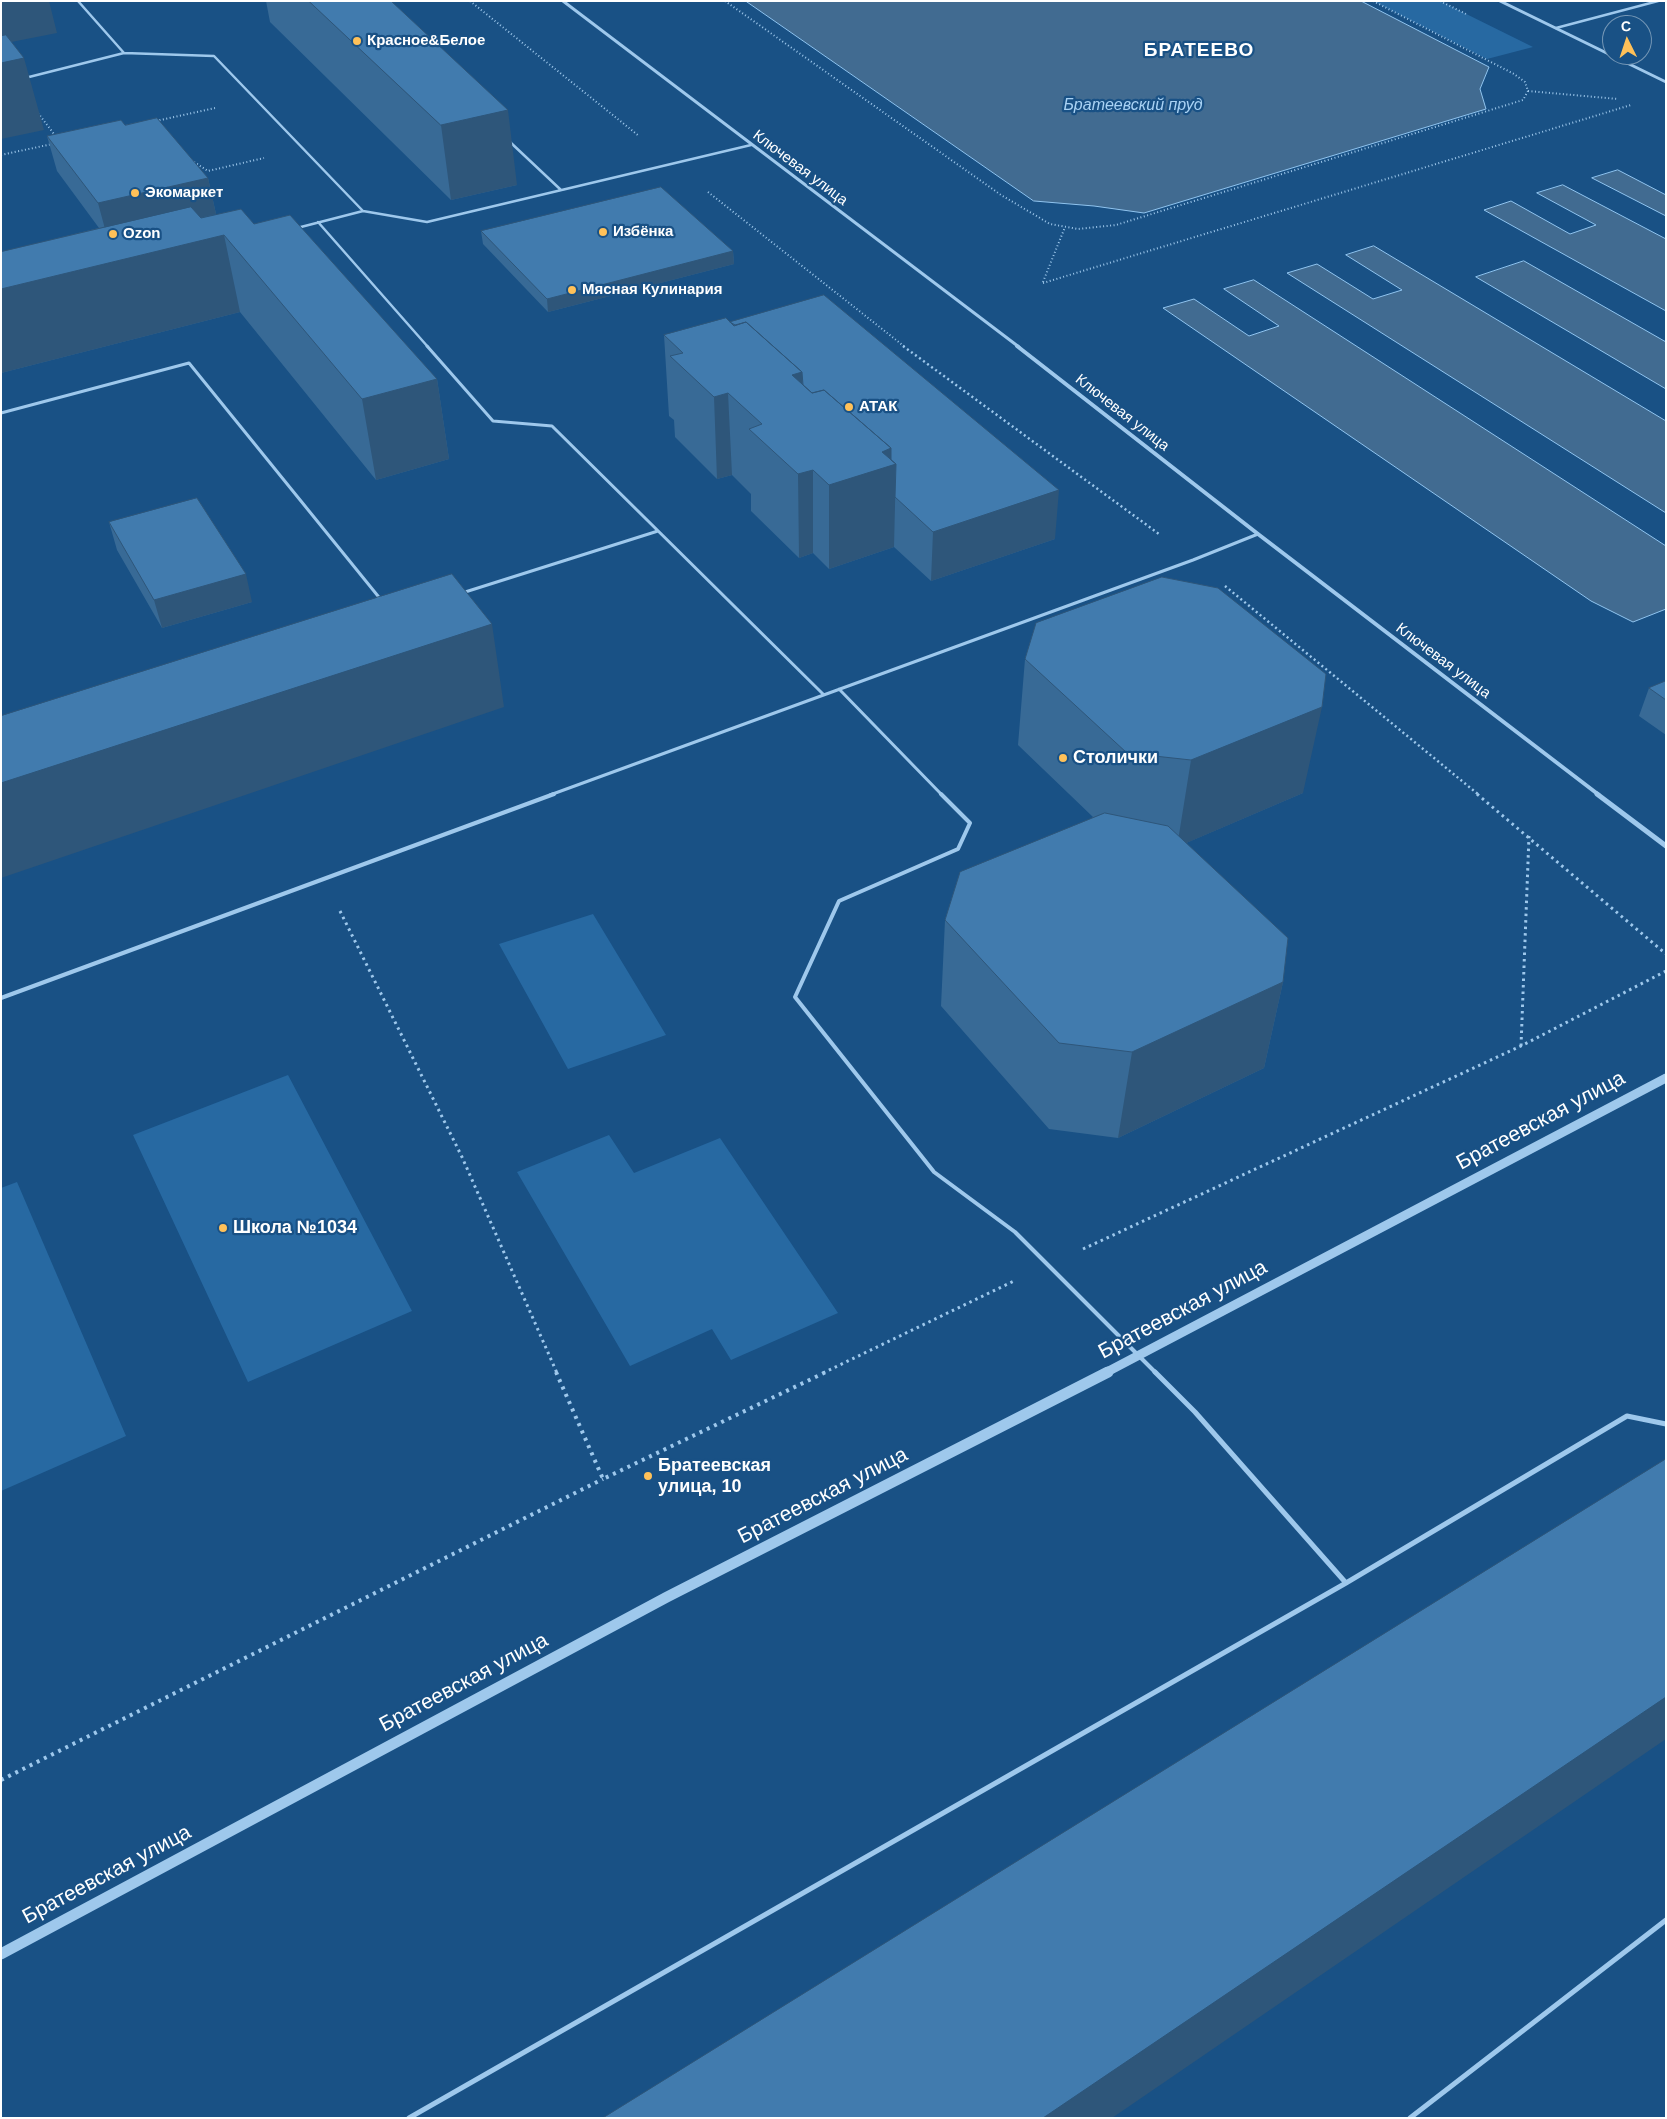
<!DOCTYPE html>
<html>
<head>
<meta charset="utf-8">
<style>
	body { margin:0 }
	#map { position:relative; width:1667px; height:2119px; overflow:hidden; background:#195185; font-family:Arial,sans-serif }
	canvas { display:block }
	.frame { position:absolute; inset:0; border:2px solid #fff; pointer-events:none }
	.north { position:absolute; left:1602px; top:15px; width:50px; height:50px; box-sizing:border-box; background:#195185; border:1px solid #7597b6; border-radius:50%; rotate:356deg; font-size:14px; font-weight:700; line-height:20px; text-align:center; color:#fff }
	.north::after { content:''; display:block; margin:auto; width:18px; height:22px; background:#ffc159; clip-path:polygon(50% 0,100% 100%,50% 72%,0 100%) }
</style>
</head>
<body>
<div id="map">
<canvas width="1667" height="2119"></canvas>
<div class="frame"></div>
<div class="north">С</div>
</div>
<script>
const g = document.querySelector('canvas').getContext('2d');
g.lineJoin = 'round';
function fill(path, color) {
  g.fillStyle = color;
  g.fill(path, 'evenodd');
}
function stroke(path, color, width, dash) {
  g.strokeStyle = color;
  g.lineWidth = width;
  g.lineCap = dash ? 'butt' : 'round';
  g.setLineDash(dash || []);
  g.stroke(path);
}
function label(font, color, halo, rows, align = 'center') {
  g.font = font + ' Arial,sans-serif';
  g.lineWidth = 4.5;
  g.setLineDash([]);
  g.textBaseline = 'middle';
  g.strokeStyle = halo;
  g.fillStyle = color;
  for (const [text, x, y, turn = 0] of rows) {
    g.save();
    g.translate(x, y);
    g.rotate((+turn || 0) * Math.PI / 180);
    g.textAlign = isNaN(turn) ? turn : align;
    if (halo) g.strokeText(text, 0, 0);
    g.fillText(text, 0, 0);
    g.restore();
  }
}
const green = new Path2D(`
	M1373 1H1440L1533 47 1487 59Z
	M593 914 666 1035 568 1069 499 944Z
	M288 1075 412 1311 248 1382 133 1135Z
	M609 1135 634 1173 720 1138 838 1313 731 1360 712 1329 630 1366 517 1172Z
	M17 1182 126 1436 1 1491V1188Z`);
const water = new Path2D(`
	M746 1H1361L1489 67 1480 89 1486 109 1144 213 1094 206 1034 201Z
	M1618 170 1666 195V216L1592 178Z
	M1563 185 1666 239V311L1484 210 1511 201 1570 234 1596 225 1537 193Z
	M1374 246 1666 421V513L1287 273 1317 264 1373 299 1402 290 1346 255Z
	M1524 261 1666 342V389L1476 277Z
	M1254 280 1666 546V609L1633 622 1591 601 1163 308 1194 299 1249 336 1279 326 1224 289Z`);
const pathFar3 = new Path2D(`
	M470 1 639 136
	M725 1 1001 195 1050 224 1078 229 1116 225 1523 100 1528 91
	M1373 1 1514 74 1525 82 1528 91
	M1440 1 1468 15
	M1528 91 1618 99
	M38 113 57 138
	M156 121 215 108
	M1 155 52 144
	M194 162 208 171 264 158
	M708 192 905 347
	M1043 282 1065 227
	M1043 283 1631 105`);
const pathFar2 = new Path2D(`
	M903 346 1159 534
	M1225 586 1479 795`);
const pathFar1 = new Path2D(`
	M1477 794 1666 954
	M340 911 462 1157 557 1373
	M1521 1046 1529 836
	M1083 1249 1521 1046 1666 971
	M823 1373 1014 1281`);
const path = new Path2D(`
	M556 1372 603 1479 826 1372
	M1 1780 603 1479`);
const serviceFar3 = new Path2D(`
	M78 1 124 53 214 56 363 211 427 222 751 145
	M1556 28 1658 1
	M25 78 124 53
	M510 142 561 190
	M318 222 428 347
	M297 228 363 211`);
const serviceFar2 = new Path2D(`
	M427 346 493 421 552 426 823 694
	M1 413 189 363 382 601
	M462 593 658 531
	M839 689 942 795
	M550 795 1193 560 1258 534`);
const serviceFar1 = new Path2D(`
	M941 794 970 823 958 849 839 901 795 997 934 1172 1015 1232 1156 1373
	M1 998 554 794`);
const service = new Path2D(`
	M1155 1372 1195 1412 1346 1583
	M409 2118 1346 1583 1627 1416 1666 1424
	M1410 2118 1666 1920`);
const minorFar2 = new Path2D(`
	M563 1 1019 347
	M1500 1 1666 82`);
const minorFar1 = new Path2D(`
	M1017 346 1258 534 1599 795`);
const minor = new Path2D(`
	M1597 794 1666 846`);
const tertiaryFar1 = new Path2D(`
	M1105 1373 1666 1078`);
const tertiary = new Path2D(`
	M1 1954 667 1597 1108 1372`);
const wall = new Path2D(`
	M266 1H391L517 185 451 200 270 22Z
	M125 125 208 178 216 214 200 218H201L254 224 437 379 449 459 376 480 240 312 1 373V252L99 228 57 171 47 136Z
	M481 231 733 251 734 264 548 312 483 244Z
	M730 322 1055 539 931 581 894 547 829 569 813 553 799 558 751 511V494L732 475 717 479 675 437 674 420 669 416 664 335Z
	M109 522 252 602 162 628 117 550Z
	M1025 659 1303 793 1186 843 1283 982 1264 1068 1118 1138 1049 1129 941 1006 945 920 1093 817 1018 745Z
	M1666 681V735L1639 716 1649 688Z`);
const shadedWall = new Path2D(`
	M1 1H49L57 33 1 44Z
	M24 58 44 130 1 139V63Z
	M508 110 517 185 451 200 441 125Z
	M208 178 216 214 108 240 98 203Z
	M224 235 240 312 1 373V289Z
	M733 251 734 264 548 312 547 299Z
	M802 372 803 418 792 375Z
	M437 379 449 459 376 480 362 399Z
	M728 393 732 475 717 479 714 397Z
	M891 448 896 464 894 547 829 569V485L882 452Z
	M813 470V553L799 558 798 474Z
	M1059 490 1055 539 931 581 933 532Z
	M246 574 252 602 162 628 154 600Z
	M492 624 504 707 1 878V783Z
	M1322 707 1303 793 1177 847 1191 760Z
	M1283 982 1264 1068 1118 1138 1132 1052Z
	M1666 1697V1739L1112 2118H1043Z`);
const building = new Path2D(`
	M309 1H391L508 110 441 125Z
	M6 35 24 58 1 63V36Z
	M157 118 208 178 98 203 47 136 121 120 125 125Z
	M661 187 733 251 547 299 481 231Z
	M191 207 201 218 241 209 254 224 290 215 437 379 362 399 224 235 1 289V252Z
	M824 295 1059 490 933 532 895 497 896 464 891 460V448L824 390 812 393 803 385 802 372 746 322 735 325 730 322Z
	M726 318 734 326 746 322 802 372 792 375 812 393 824 390 891 448 882 452 896 464 829 485 813 470 798 474 749 429 762 424 728 393 714 397 670 356 683 353 664 335Z
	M197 498 246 574 154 600 109 522Z
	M452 574 492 624 1 783V716Z
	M1162 577 1218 588 1326 674 1322 707 1191 760 1127 753 1025 659 1036 623Z
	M1666 681V700L1649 688Z
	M1105 813 1168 826 1288 938 1283 982 1132 1052 1059 1043 945 920 960 872Z
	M1666 1459V1697L1043 2118H603Z`);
const markers = [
	[357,41,5,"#ffc159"],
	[135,193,5,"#ffc159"],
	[603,232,5,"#ffc159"],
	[113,234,5,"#ffc159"],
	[572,290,5,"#ffc159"],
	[849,407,5,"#ffc159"],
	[1063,758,5,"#ffc159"],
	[223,1228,5,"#ffc159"],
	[648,1476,5,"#ffc159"]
];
const farPoinames = [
	["Красное&Белое",367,41],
	["Экомаркет",145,193],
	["Избёнка",613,232],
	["Ozon",123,234],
	["Мясная Кулинария",582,290],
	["АТАК",859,407]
];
const farStreetnames = [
	["Ключевая улица",800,168,37],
	["Ключевая улица",1122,413,38],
	["Ключевая улица",1443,661,37]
];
const farWaternames = [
	["Братеевский пруд",1133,106]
];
const poiNames = [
	["Столички",1073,758],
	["Школа №1034",233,1228],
	["Братеевская",658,1466],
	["улица, 10",658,1487]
];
const farDistrictnames = [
	["БРАТЕЕВО",1199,51]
];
const nearStreetnames = [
	["Братеевская улица",1541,1121,-28],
	["Братеевская улица",1183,1310,-28],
	["Братеевская улица",823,1496,-27],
	["Братеевская улица",464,1683,-28],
	["Братеевская улица",107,1875,-28]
];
fill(green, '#2769a2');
fill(water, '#416b91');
stroke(water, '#90c4ef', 1);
stroke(pathFar3, '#9ec8ec', 2, [1, 2.5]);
stroke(pathFar2, '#9ec8ec', 2.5, [2, 3]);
stroke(pathFar1, '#9ec8ec', 3, [2.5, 4]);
stroke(path, '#9ec8ec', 4, [3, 5]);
stroke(serviceFar3, '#9ec8ec', 2.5);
stroke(serviceFar2, '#9ec8ec', 3);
stroke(serviceFar1, '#9ec8ec', 4);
stroke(service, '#9ec8ec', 5);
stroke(minorFar2, '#9ec8ec', 3);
stroke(minorFar1, '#9ec8ec', 4);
stroke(minor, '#9ec8ec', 5);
stroke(tertiaryFar1, '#9ec8ec', 9);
stroke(tertiary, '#9ec8ec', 11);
fill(wall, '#386a96');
fill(shadedWall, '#2e567a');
fill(building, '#417bae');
stroke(building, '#2e567a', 1);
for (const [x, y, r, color] of markers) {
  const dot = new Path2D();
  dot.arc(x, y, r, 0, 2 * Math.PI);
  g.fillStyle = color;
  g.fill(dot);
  stroke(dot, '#195185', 2);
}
label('bold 15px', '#fff', '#195185', farPoinames, 'left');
label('15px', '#fff', '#195185', farStreetnames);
label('italic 16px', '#a9d2f4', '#195185', farWaternames);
label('bold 18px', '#fff', '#195185', poiNames, 'left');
g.letterSpacing = '1px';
label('bold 19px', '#fff', '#195185', farDistrictnames);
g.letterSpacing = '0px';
label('21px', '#fff', '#195185', nearStreetnames);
</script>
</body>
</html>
